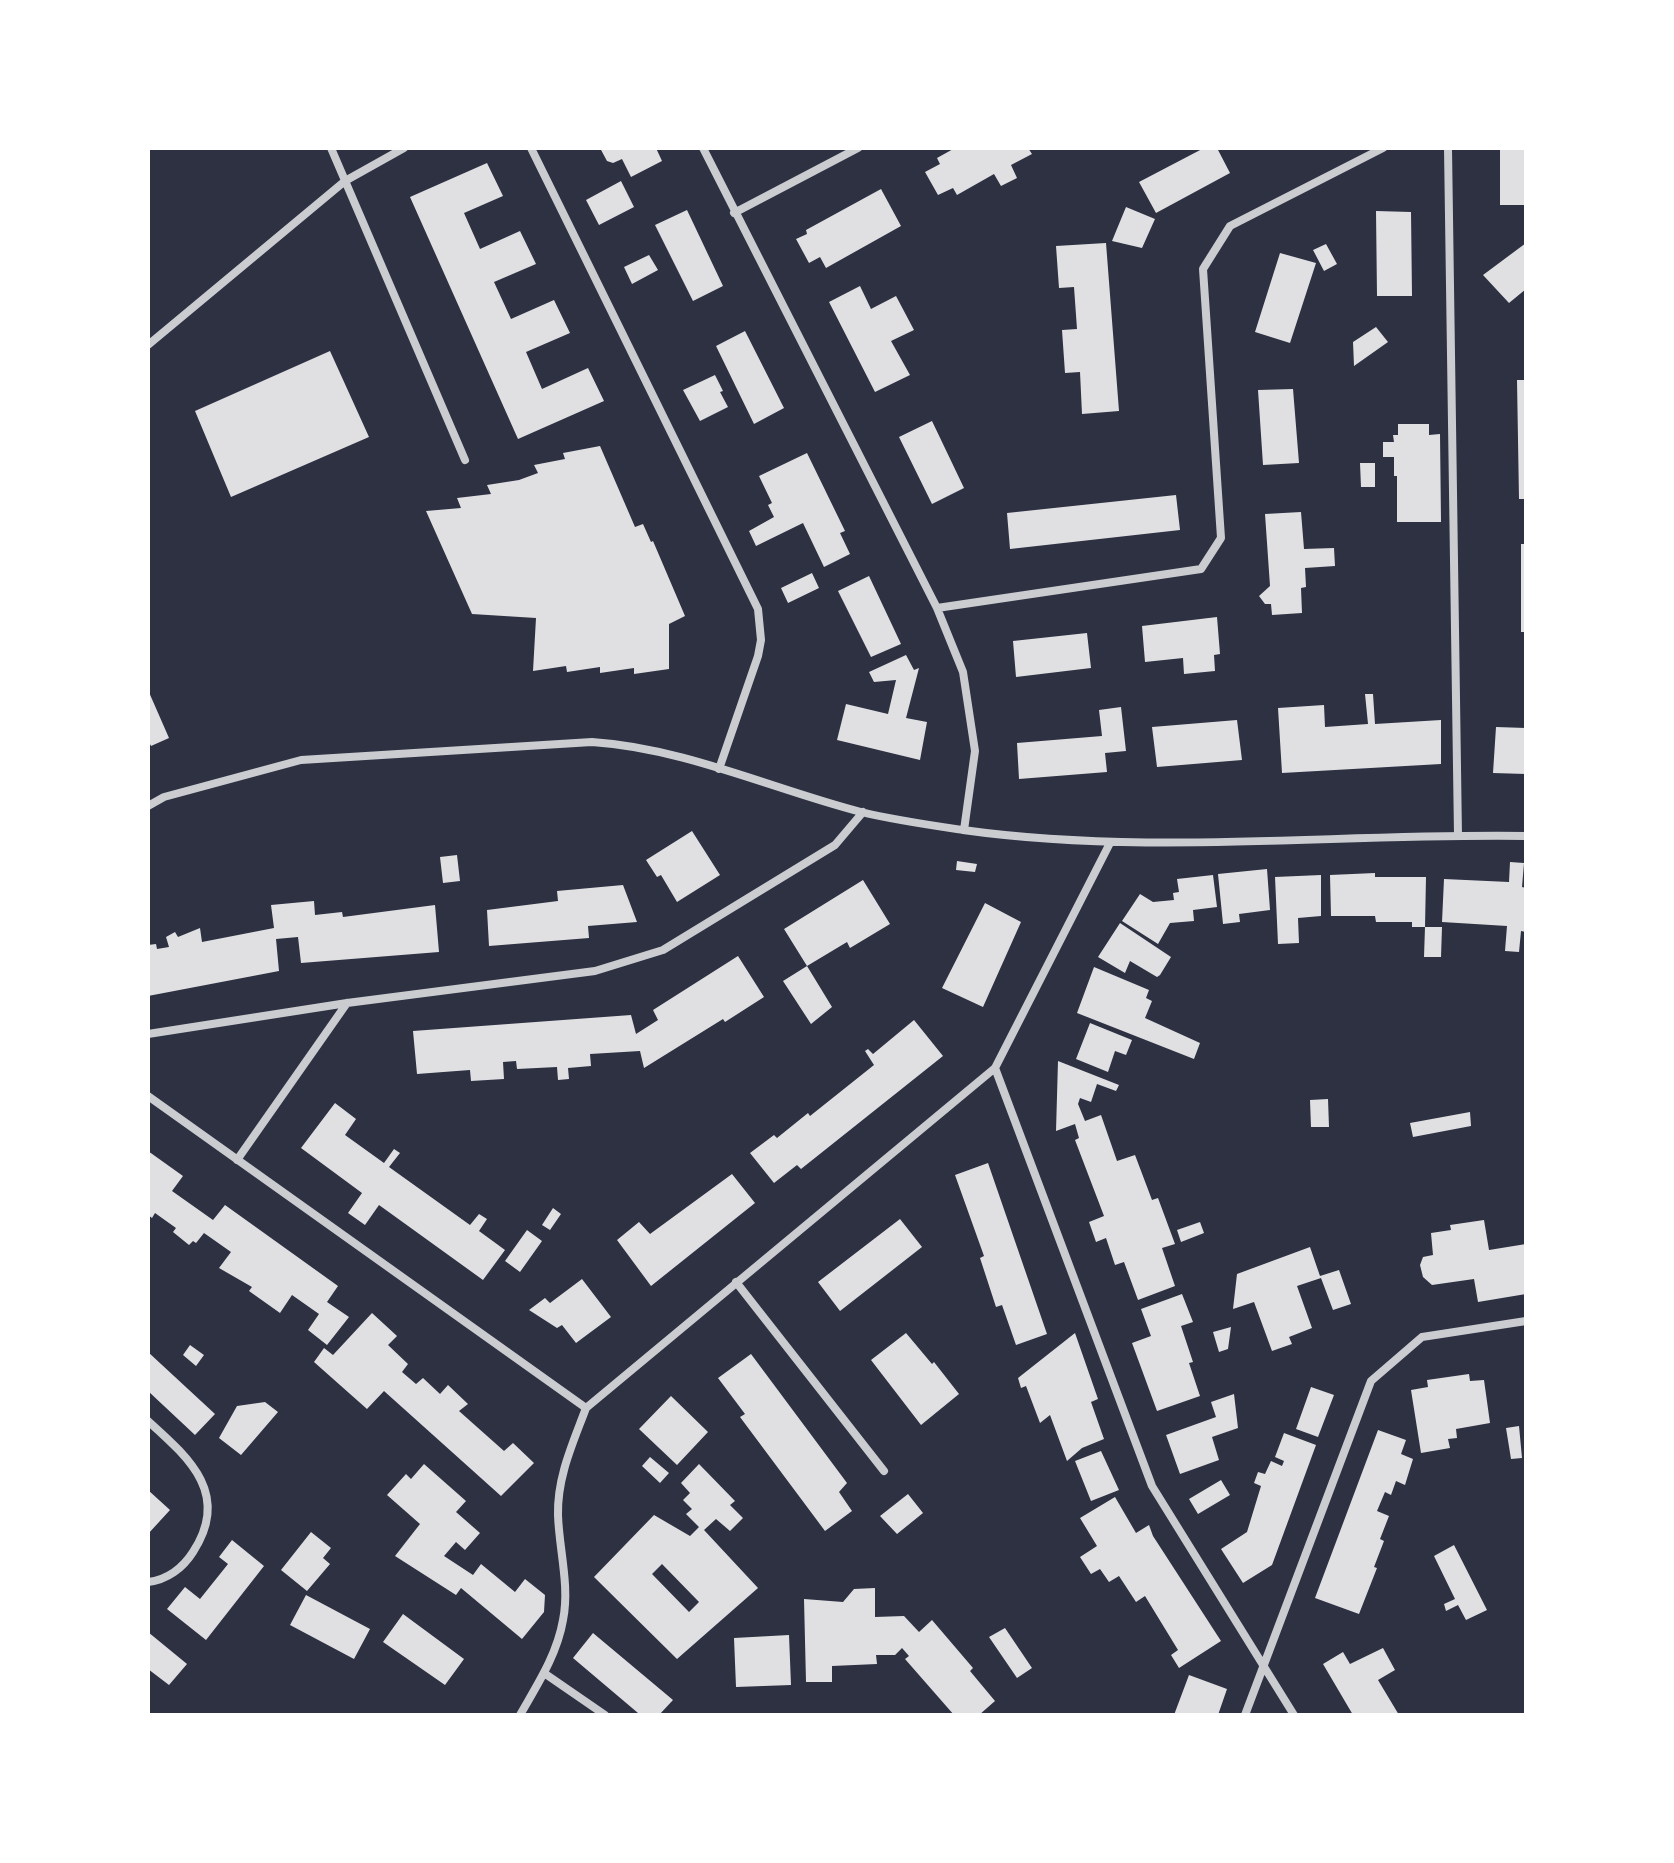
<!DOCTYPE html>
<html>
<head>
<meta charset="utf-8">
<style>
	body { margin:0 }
	#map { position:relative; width:1674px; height:1863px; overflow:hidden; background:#2d3142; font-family:"Space Grotesk",sans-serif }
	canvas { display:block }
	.frame { position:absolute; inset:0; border:150px solid #fff; pointer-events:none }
</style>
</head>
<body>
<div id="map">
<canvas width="1674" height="1863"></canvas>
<div class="frame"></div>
</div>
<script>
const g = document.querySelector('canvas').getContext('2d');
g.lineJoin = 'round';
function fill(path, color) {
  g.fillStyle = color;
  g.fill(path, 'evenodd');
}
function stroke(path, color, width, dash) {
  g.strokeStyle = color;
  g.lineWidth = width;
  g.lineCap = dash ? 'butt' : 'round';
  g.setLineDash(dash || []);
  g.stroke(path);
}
const building = new Path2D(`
	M600 148H656L662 161 631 177 622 159 613 163 607 161Z
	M955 148H1028L1032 154 1011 165 1017 178 1001 186 994 174 957 195 953 188 938 195 925 172 940 164 937 158Z
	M1204 148H1217L1230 173 1156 213 1139 182Z
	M1500 148H1526V205H1500Z
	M487 163 503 196 464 213 480 249 520 231 536 264 494 282 511 319 554 300 570 333 526 352 542 389 588 368 604 401 518 439 410 197Z
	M621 181 634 207 599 225 586 200Z
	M881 189 901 226 826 268 820 257 809 263 796 239 807 234 806 230Z
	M1126 207 1155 219 1142 248 1112 241Z
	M687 210 723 286 693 301 655 225Z
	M1376 211 1411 212 1412 296H1377Z
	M1106 243 1119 411 1082 414 1080 372 1065 373 1062 330 1077 329 1074 287 1059 288 1056 246Z
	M1526 243V289L1509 303 1483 275Z
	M1326 244 1337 264 1324 271 1313 250Z
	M1280 253 1316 263 1290 343 1255 332Z
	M649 255 658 270 632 284 624 267Z
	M860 286 871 309 896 296 914 330 891 341 910 375 875 392 829 302Z
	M1376 327 1388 342 1354 366 1353 342Z
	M745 331 784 408 754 424 716 346Z
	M330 351 369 437 231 497 195 411Z
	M715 375 723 391 720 392 728 407 700 421 683 390Z
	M1517 380H1526V499H1519Z
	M1293 389 1299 463 1263 465 1258 390Z
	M932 421 964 488 932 504 899 437Z
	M1398 424H1429V435L1440 434 1441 522H1397V476H1394V457H1383V442H1394L1393 435H1398Z
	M600 446 635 527 643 524 651 542 653 541 685 616 669 624V669L634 674V668L600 673V667L567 672 566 666 533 671 536 618 472 614 426 511 461 508 457 498 491 494 487 485 519 480 538 473 534 465 565 459 563 453Z
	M807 453 845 531 840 533 850 554 824 567 803 523 756 546 749 531 774 517 768 505 772 503 759 476Z
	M1360 463H1375V487H1361Z
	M1176 495 1180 530 1010 549 1007 513Z
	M1301 512 1304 549 1334 548 1335 566 1305 568 1306 587 1301 588 1302 613 1272 615 1271 604H1265L1259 596 1270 586 1265 514Z
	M1521 544H1526V632H1521Z
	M812 573 819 588 788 603 781 588Z
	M869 576 901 644 871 657 838 591Z
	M1217 617 1220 654 1214 655 1215 671 1184 674 1183 658 1145 662 1142 626Z
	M1087 633 1091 668 1016 677 1013 641Z
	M906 655 914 670 919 668 906 718 927 722 920 760 837 740 846 704 888 714 896 680 874 682 869 672Z
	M148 690 169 738 151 746 148 740Z
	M1365 694H1373L1375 724 1441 720V764L1282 773 1278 708 1324 705 1325 727 1368 724Z
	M1121 707 1126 751 1105 753 1107 772 1019 779 1017 743 1102 736 1099 710Z
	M1237 720 1242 760 1157 767 1152 727Z
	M1496 727 1526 728V774L1493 773Z
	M692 831 720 875 677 902 661 875 657 877 646 860Z
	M457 855 460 881 443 883 440 857Z
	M957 861 977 864 975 872 956 870Z
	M1510 862 1524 863 1522 887 1526 888V932L1521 931 1519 952 1505 951 1507 926 1442 922 1444 879 1509 882Z
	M1267 869 1270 910 1239 914 1240 922 1223 924 1218 874Z
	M1375 873V877H1426L1425 927H1412V922H1376L1375 916H1331L1330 875Z
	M1213 875 1217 907 1193 910 1194 921 1170 923 1158 944 1122 921 1140 894 1153 902 1174 900 1173 893 1179 892 1177 879Z
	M1321 875V916L1298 918 1299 943 1278 944 1275 877Z
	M863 880 890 924 850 948 847 942 807 966 784 929Z
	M623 885 637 922 588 926 589 938 489 946 487 910 558 901 557 891Z
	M314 901 315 915 342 912 343 917 435 905 439 952 301 963 298 937 276 939 279 971 148 996V945L156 944 157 949 169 947 166 937 175 932 178 937 200 928 202 942 274 928 271 905Z
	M985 903 1021 922 983 1007 942 988Z
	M1120 923 1171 957 1160 975 1157 977 1130 961 1125 973 1098 957Z
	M1425 927H1442L1441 957H1424Z
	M738 956 764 997 725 1022 723 1019 644 1068 640 1051 590 1054 591 1066 568 1068 569 1079 558 1080 557 1067 517 1069 516 1061 503 1062 504 1079 471 1081 470 1070 417 1074 413 1031 631 1015 636 1034 658 1020 653 1010Z
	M807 966 832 1007 811 1024 783 981Z
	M1094 967 1149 990 1146 998 1152 1001 1145 1018 1200 1043 1194 1059 1077 1013Z
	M914 1020 943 1056 801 1169 797 1165 774 1183 750 1153 774 1135 777 1138 808 1113 810 1116 874 1065 865 1051 868 1049 873 1054Z
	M1090 1023 1132 1040 1126 1055 1115 1051 1108 1072 1076 1059Z
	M1058 1061 1119 1085 1116 1091 1097 1084 1091 1102 1080 1098 1078 1104 1085 1121 1101 1115 1117 1161 1135 1155 1152 1200 1158 1198 1175 1244 1162 1248 1175 1286 1138 1300 1124 1262 1115 1265 1106 1238 1096 1242 1089 1222 1104 1216 1075 1140 1079 1138 1075 1124 1056 1131Z
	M1328 1099 1329 1127H1311L1310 1100Z
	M335 1103 356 1119 345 1135 384 1163 394 1149 400 1153 389 1167 470 1225 479 1214 487 1219 479 1231 505 1250 483 1280 379 1205 365 1225 348 1213 362 1193 301 1148Z
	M1470 1112 1471 1126 1413 1137 1410 1123Z
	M148 1151 183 1176 172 1191 213 1220 225 1205 338 1286 327 1302 349 1317 327 1345 308 1330 319 1314 292 1295 280 1313 249 1291 252 1287 219 1268 231 1252 204 1233 196 1243 193 1241 189 1245 173 1232 176 1228 155 1213 152 1218 148 1215Z
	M988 1163 1047 1334 1016 1345 1002 1305 996 1307 980 1258 984 1256 955 1175Z
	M732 1174 755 1203 651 1286 617 1240 639 1222 650 1234Z
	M553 1208 561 1214 550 1230 542 1225Z
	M900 1219 922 1247 840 1311 818 1282Z
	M1484 1220 1489 1250 1526 1244V1294L1478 1302 1474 1279 1432 1285 1423 1277 1420 1265 1423 1257 1433 1255 1431 1233 1451 1230 1450 1225Z
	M1200 1222 1204 1233 1181 1242 1177 1230Z
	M527 1230 542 1241 520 1272 505 1261Z
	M1310 1247 1320 1276 1339 1270 1351 1304 1333 1310 1321 1278 1297 1286 1312 1328 1289 1337 1292 1344 1272 1351 1254 1302 1233 1309 1237 1274Z
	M582 1279 611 1317 576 1343 562 1325 557 1328 529 1310 545 1298 550 1303Z
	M1182 1294 1193 1322 1181 1326 1193 1362 1189 1363 1200 1396 1157 1411 1132 1343 1151 1336 1141 1309Z
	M372 1313 397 1336 388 1345 408 1364 402 1372 416 1384 423 1378 440 1394 448 1385 468 1404 459 1411 504 1451 513 1443 534 1463 501 1496 384 1391 367 1409 314 1362 324 1348 333 1355Z
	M1231 1327 1228 1349 1219 1352 1213 1332Z
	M906 1333 932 1364 934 1362 959 1394 921 1425 871 1360Z
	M1075 1333 1098 1399 1091 1402 1104 1439 1082 1448 1067 1461 1050 1415 1040 1423 1026 1386 1021 1388 1018 1378Z
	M190 1345 204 1355 196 1366 183 1355Z
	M148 1352 215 1414 195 1435 148 1391Z
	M751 1354 847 1483 839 1492 852 1511 825 1531 740 1417 745 1414 718 1378Z
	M1469 1374 1470 1381 1484 1380 1490 1423 1456 1429 1457 1438 1448 1439 1450 1448 1421 1453 1411 1390 1428 1387 1427 1380Z
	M1311 1387 1334 1395 1318 1437 1296 1429Z
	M1234 1394 1238 1428 1212 1437 1219 1460 1180 1474 1166 1435 1216 1417 1211 1402Z
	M671 1396 708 1432 677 1465 639 1429Z
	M265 1402 278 1412 241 1455 219 1438 237 1406Z
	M1519 1426 1522 1458 1511 1459 1506 1428Z
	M1378 1430 1406 1440 1401 1454 1413 1459 1405 1485 1396 1481 1391 1495 1385 1492 1377 1511 1389 1516 1380 1539 1384 1541 1374 1567 1377 1568 1359 1614 1315 1598Z
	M1284 1433 1316 1445 1272 1565 1243 1583 1221 1549 1247 1532 1261 1486 1254 1483 1258 1472 1265 1474 1271 1461 1282 1466 1284 1461 1275 1457Z
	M1101 1451 1119 1490 1091 1501 1075 1461Z
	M650 1457 669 1473 660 1483 642 1466Z
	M424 1464 466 1501 456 1512 480 1533 465 1550 456 1542 444 1556 473 1575 481 1564 515 1592 525 1579 545 1595 544 1612 522 1639 461 1588 456 1595 395 1556 420 1524 387 1495 406 1474 411 1479Z
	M699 1464 735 1501 730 1505 743 1518 730 1531 716 1519 704 1530 758 1588 677 1659 594 1577 654 1515 690 1536 699 1527 686 1514 692 1509 683 1500 690 1493 681 1483ZM662 1564 699 1602 689 1612 652 1574Z
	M1221 1480 1230 1495 1198 1514 1189 1499Z
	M148 1490 170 1510 148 1534Z
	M908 1494 923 1513 897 1534 880 1516Z
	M1115 1497 1136 1533 1149 1525 1153 1536 1221 1641 1179 1668 1171 1655 1178 1650 1145 1596 1136 1602 1119 1576 1109 1582 1100 1569 1091 1574 1080 1557 1097 1546 1080 1518Z
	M311 1532 331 1548 323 1558 330 1564 307 1591 281 1570Z
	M232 1540 264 1566 206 1640 167 1609 185 1587 200 1599 228 1564 219 1557Z
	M1454 1545 1487 1610 1466 1620 1458 1605 1446 1611 1444 1604 1455 1599 1434 1556Z
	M875 1588V1617L904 1616 919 1632 932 1620 973 1668 970 1671 995 1701 979 1715H954L905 1659 909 1656 902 1648 895 1655H876L877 1664 832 1666V1682H806L804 1599 843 1602 854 1589Z
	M306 1595 370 1629 354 1659 290 1625Z
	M403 1614 464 1659 445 1685 383 1642Z
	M1005 1628 1032 1668 1017 1678 989 1637Z
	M148 1632 187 1664 169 1685 148 1669Z
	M593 1633 673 1700 659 1715 638 1713 573 1658Z
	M789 1635 791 1685 736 1687 734 1638Z
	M1383 1648 1395 1670 1378 1680 1399 1715H1353L1323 1664 1343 1652 1350 1664Z
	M1189 1675 1227 1689 1218 1715H1174Z`);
const minor = new Path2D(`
	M331 148 465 460
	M531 148 758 609 761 640 758 656 719 769
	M703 148 937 608 963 672 975 751 964 830
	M1448 148 1458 835
	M734 213 858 148
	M148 345 345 181 404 148
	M937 608 1201 569 1221 538 1203 269 1230 226 1383 148
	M148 806 164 797 301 760 592 742C684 748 772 789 861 812 894 820 929 825 963 830 1149 856 1339 833 1526 836
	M148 1034 347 1003 595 971 663 950 835 845 863 812
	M995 1068 1152 1486 1294 1715
	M148 1096 586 1408
	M237 1160 347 1003
	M736 1282 884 1471
	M148 1421C189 1458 231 1494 193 1552 183 1568 167 1580 148 1582
	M544 1673 605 1715
	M520 1715C537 1685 557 1655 563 1620 570 1586 559 1549 558 1515 557 1477 573 1443 586 1408L995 1068 1110 843
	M1245 1715 1371 1381 1422 1337 1526 1321`);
fill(building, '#e0e0e3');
stroke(minor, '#caccd0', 8);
</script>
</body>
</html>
